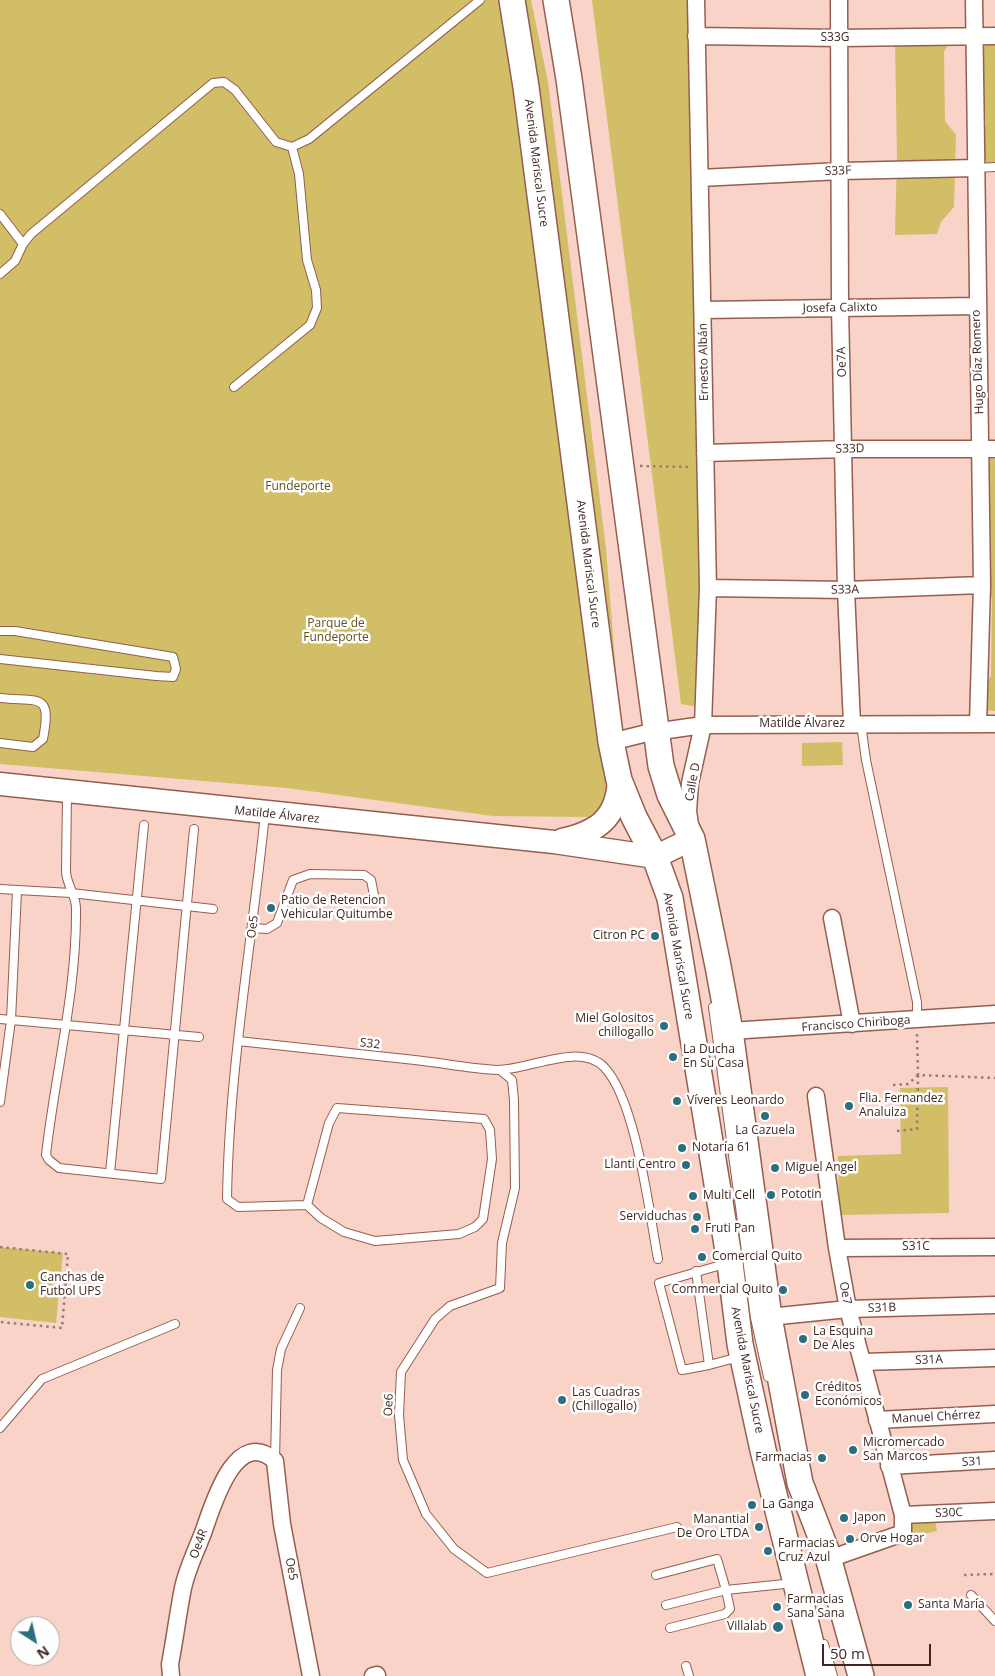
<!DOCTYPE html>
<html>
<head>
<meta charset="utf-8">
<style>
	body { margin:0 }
	#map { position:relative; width:995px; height:1676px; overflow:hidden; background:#f9d3c8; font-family:"Open Sans",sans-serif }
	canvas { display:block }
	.north { position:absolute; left:10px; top:1616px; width:50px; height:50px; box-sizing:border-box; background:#fefefe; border:1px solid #b2a8a5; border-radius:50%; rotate:145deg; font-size:14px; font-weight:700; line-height:20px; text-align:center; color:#3f2720 }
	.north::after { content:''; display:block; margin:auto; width:18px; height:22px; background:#2b6e7f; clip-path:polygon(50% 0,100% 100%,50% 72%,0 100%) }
	.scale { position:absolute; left:822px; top:1644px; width:109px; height:22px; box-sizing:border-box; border:2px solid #3f2720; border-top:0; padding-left:6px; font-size:15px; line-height:18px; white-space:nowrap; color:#3f2720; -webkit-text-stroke:4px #fefefe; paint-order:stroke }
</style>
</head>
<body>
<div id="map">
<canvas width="995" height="1676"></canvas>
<div class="north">N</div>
<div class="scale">50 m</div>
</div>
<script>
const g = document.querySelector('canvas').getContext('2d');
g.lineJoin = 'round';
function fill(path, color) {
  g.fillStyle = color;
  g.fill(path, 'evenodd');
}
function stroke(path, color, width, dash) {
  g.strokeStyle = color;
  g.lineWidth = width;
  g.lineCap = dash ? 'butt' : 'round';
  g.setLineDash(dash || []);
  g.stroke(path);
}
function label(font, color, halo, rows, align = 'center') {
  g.font = font + ' "Open Sans",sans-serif';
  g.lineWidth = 5;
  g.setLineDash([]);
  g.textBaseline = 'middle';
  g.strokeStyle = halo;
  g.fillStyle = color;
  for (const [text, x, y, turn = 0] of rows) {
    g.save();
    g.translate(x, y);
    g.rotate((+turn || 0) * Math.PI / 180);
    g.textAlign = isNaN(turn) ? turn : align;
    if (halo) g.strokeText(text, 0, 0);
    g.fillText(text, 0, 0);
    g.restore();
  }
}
const green = new Path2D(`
	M0 0H531L548 82 606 549 619 709 611 800 588 817 493 816 287 788 0 764Z
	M592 0H693L713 706 703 708 681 704Z
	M971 38H995V162L972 163 973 134 986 125 980 51Z
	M951 39 944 52 945 121 956 135 954 207 941 222 937 234 895 235 897 157 895 40Z
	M977 458 995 459V711L980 710 981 689 991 676 992 598 975 578Z
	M842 742 843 765 802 766V743Z
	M948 1087 949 1213 839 1215 838 1156 901 1154 900 1088Z
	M0 1247 63 1253 56 1323 0 1317Z
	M935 1519 937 1531 905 1538V1526Z`);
const path = new Path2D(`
	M640 466 692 467
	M917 1034 918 1075 995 1078
	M893 1085 908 1084 918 1075
	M897 1131 917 1129 918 1075
	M0 1247 68 1254 62 1328 0 1322
	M964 1575 995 1574`);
const lane = new Path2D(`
	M976 168 995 167
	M0 214 23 244
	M0 274 15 261 23 244 31 234 213 83 224 82 235 90 276 142 292 147 309 139 480 0
	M234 387 310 325 317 308 316 290 307 260 299 174 292 147
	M0 631H15L173 657 176 669 173 677 156 676 0 659
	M0 698C40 702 52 692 43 739L33 747 0 743
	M861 724 866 760 917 1002V1020
	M67 794 66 872C67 885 76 896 76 908 77 992 55 1073 46 1155L49 1160 59 1168 161 1179 194 829
	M265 814C252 942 229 1070 227 1199L238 1207 307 1205 321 1218 344 1232 375 1241 459 1234 475 1227 483 1219 492 1159 490 1130 484 1119 337 1108 329 1123 307 1205
	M0 889 71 893 213 909
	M253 928 267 929 277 923 293 880 310 874 364 875 371 880 374 895
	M713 1007 755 1318 768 1377
	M0 1019 199 1037
	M238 1041C297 1047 356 1054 415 1060 443 1063 471 1069 498 1070 529 1070 579 1042 604 1067 636 1100 649 1211 658 1259
	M500 1070 512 1080 514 1100 515 1188 502 1243 500 1288 450 1306 435 1319 401 1372 399 1415 403 1460 426 1514 454 1549 487 1573 677 1527
	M0 1102 11 1020 17 891
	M110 1173 144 825
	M696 1271 709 1365 682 1370 659 1283 728 1263
	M709 1365 739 1357
	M0 1428 42 1379 175 1324
	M275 1461 277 1370 281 1349 300 1308
	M656 1575 717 1559 726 1590 794 1583
	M971 1595 995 1621
	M666 1605 726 1590 730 1609 725 1614 670 1628
	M824 1644 833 1676
	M686 1666 689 1676`);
const street = new Path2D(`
	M839 0 840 307 846 590 852 724
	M974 0 982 585 978 724
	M696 36 840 38 995 36
	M700 178 841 171 976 168
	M703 310 977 306
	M705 453 845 449H995
	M708 588 846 590 982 585
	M611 742 647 733 703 725 995 724
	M690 825 688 811 690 783 703 725 708 588 696 0
	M832 918 852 1024
	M730 1031 995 1014
	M816 1096 837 1248 848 1309 903 1515V1533L829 1559
	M837 1248 995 1247
	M769 1317 848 1309 995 1305
	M863 1362 995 1358
	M877 1420 995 1414
	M889 1466 995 1460
	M903 1515 995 1511
	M171 1676 170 1664C175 1638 178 1613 183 1588 187 1569 196 1551 203 1533 212 1508 235 1425 275 1461L282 1524 311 1676
	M373 1676 377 1675`);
const secondary = new Path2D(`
	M0 784 554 842 655 857 692 839
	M562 840C597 832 617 819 619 780`);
const primary = new Path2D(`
	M512 0 526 87 611 742 619 780 634 817 655 857 670 898 730 1263 740 1344 763 1450 819 1676
	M556 0 569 79 661 766 670 795 692 839 718 966 730 1031 769 1317 800 1483 826 1550 861 1676`);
const markers = [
	[271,908,5,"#2b6e7f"],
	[655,936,5,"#2b6e7f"],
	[664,1026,5,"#2b6e7f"],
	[673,1057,5,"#2b6e7f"],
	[677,1101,5,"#2b6e7f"],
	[849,1106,5,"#2b6e7f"],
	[765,1116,5,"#2b6e7f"],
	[682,1148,5,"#2b6e7f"],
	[686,1165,5,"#2b6e7f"],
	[775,1168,5,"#2b6e7f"],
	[771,1195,5,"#2b6e7f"],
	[693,1196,5,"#2b6e7f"],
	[697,1217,5,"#2b6e7f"],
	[695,1229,5,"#2b6e7f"],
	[702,1257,5,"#2b6e7f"],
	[30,1285,5,"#2b6e7f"],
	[783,1290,5,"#2b6e7f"],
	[803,1339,5,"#2b6e7f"],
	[805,1395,5,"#2b6e7f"],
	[562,1400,5,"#2b6e7f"],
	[853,1450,5,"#2b6e7f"],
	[822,1458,5,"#2b6e7f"],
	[752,1505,5,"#2b6e7f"],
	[844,1518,5,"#2b6e7f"],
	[759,1527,5,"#2b6e7f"],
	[850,1539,5,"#2b6e7f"],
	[768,1551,5,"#2b6e7f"],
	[908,1605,5,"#2b6e7f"],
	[777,1607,5,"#2b6e7f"],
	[778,1627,6,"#2b6e7f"]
];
const streetNames = [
	["S33G",835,38],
	["Avenida Mariscal Sucre",536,163,83],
	["S33F",838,171,-2],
	["Josefa Calixto",840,308,-1],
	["Ernesto Albán",704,362,-91],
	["Oe7A",842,362,-92],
	["Hugo Díaz Romero",978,362,-92],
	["S33D",850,449,-1],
	["Avenida Mariscal Sucre",588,564,83],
	["S33A",845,590,-1],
	["Matilde Álvarez",802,724],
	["Calle D",693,782,-80],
	["Matilde Álvarez",277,815,6],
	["Oe5",253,927,-83],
	["Avenida Mariscal Sucre",678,956,80],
	["Francisco Chiriboga",856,1024,-4],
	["S32",370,1044,6],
	["S31C",916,1247],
	["Oe7",845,1293,79],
	["S31B",882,1308,-2],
	["S31A",929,1360,-2],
	["Avenida Mariscal Sucre",747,1370,79],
	["Oe6",389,1405,-88],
	["Manuel Chérrez",936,1417,-3],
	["S31",972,1462,-3],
	["S30C",949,1513,-2],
	["Oe4R",199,1544,-70],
	["Oe5",291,1569,79]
];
const parkNames = [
	["Fundeporte",298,487],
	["Parque de",336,624],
	["Fundeporte",336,638]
];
const poiNames = [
	["Patio de Retencion",281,901],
	["Vehicular Quitumbe",281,915],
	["Citron PC",645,936,"right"],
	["Miel Golositos",654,1019,"right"],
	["chillogallo",654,1033,"right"],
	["La Ducha",683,1050],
	["En Su Casa",683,1064],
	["Flia. Fernandez",859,1099],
	["Analuiza",859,1113],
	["Víveres Leonardo",687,1101],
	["La Cazuela",765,1131,"center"],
	["Notaría 61",692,1148],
	["Llanti Centro",676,1165,"right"],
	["Miguel Angel",785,1168],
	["Pototin",781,1195],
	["Multi Cell",703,1196],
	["Serviduchas",687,1217,"right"],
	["Fruti Pan",705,1229],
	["Comercial Quito",712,1257],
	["Canchas de",40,1278],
	["Futbol UPS",40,1292],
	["Commercial Quito",773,1290,"right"],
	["La Esquina",813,1332],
	["De Ales",813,1346],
	["Créditos",815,1388],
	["Económicos",815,1402],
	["Las Cuadras",572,1393],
	["(Chillogallo)",572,1407],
	["Micromercado",863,1443],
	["San Marcos",863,1457],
	["Farmacias",812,1458,"right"],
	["La Ganga",762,1505],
	["Japon",854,1518],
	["Manantial",749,1520,"right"],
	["De Oro LTDA",749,1534,"right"],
	["Orve Hogar",860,1539],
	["Farmacias",778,1544],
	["Cruz Azul",778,1558],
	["Farmacias",787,1600],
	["Sana Sana",787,1614],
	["Santa María",918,1605],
	["Villalab",767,1627,"right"]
];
fill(green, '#d1be67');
stroke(lane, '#955e4e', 10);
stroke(street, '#955e4e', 19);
stroke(secondary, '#955e4e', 25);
stroke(primary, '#955e4e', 28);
stroke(path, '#9a7b72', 2.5, [2.5, 4]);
stroke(lane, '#fff', 8);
stroke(street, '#fff', 16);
stroke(secondary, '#fff', 22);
stroke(primary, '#fff', 25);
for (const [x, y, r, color] of markers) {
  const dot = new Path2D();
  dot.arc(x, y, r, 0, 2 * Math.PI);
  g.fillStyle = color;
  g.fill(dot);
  stroke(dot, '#fefefe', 2);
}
label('12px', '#3f2720', '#fefefe', streetNames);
label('12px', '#5f531a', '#fefefe', parkNames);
label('12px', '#3f2720', '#fefefe', poiNames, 'left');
</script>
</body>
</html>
